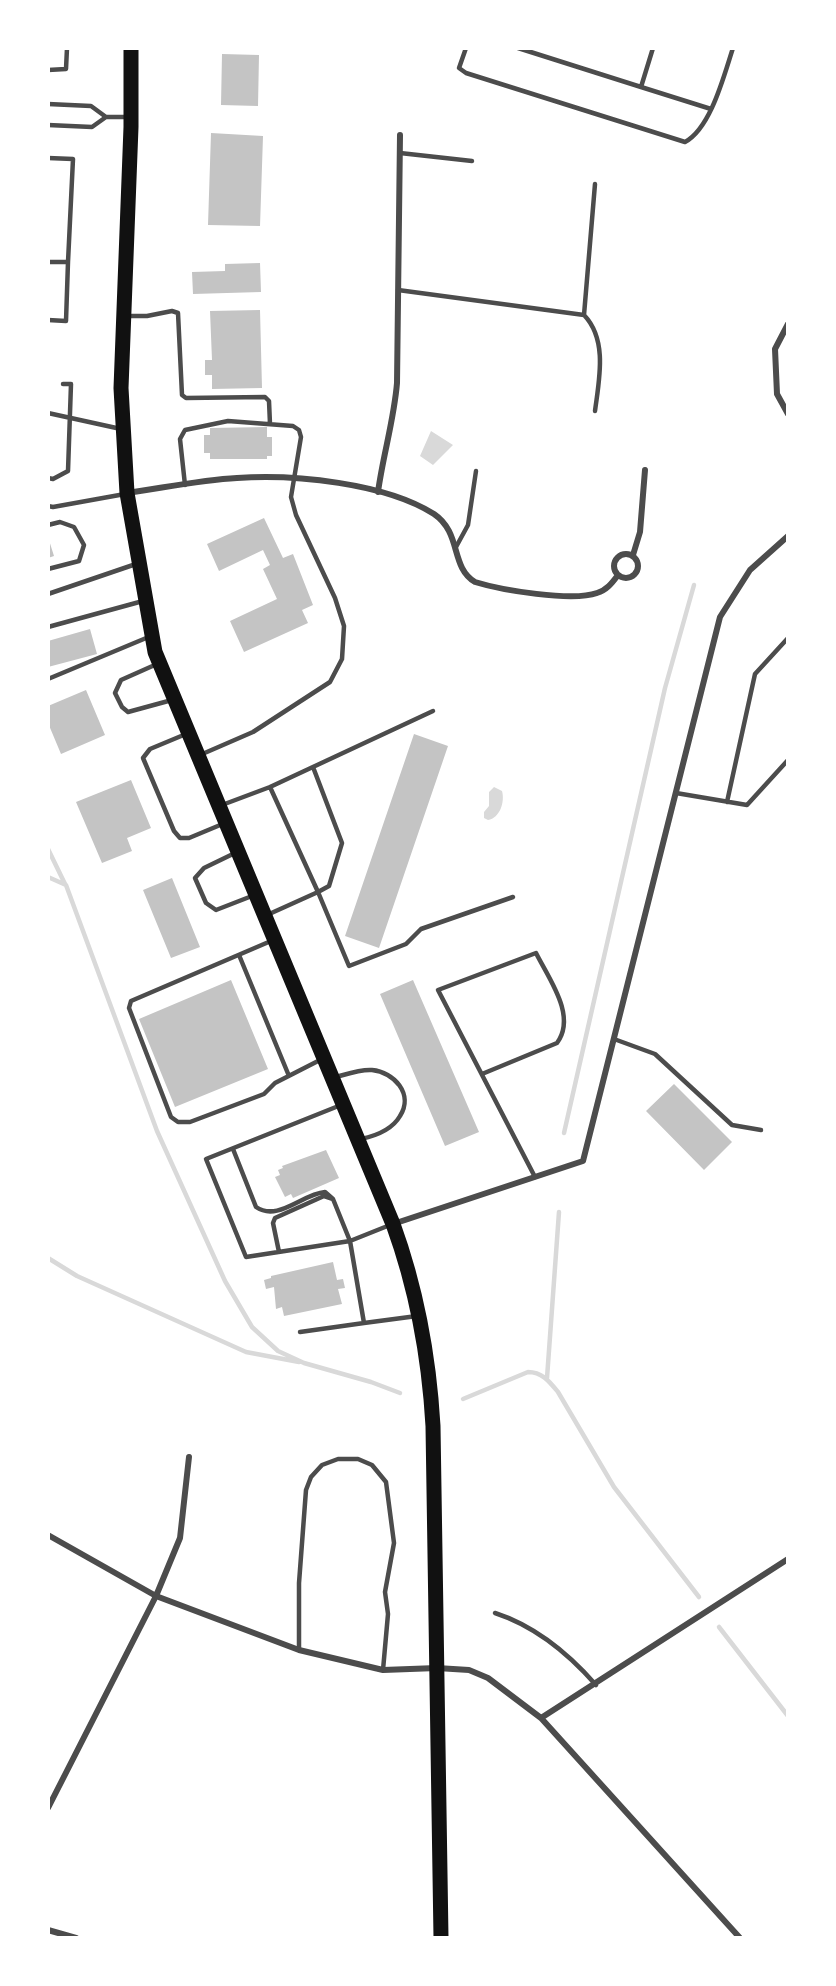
<!DOCTYPE html>
<html>
<head>
<meta charset="utf-8">
<style>
	body { margin:0 }
	#map { position:relative; width:836px; height:1986px; overflow:hidden; background:#fff; font-family:Roboto,sans-serif }
	canvas { display:block }
	.frame { position:absolute; inset:0; border:50px solid #fff; pointer-events:none }
</style>
</head>
<body>
<div id="map">
<canvas width="836" height="1986"></canvas>
<div class="frame"></div>
</div>
<script>
const g = document.querySelector('canvas').getContext('2d');
g.lineJoin = 'round';
function fill(path, color) {
  g.fillStyle = color;
  g.fill(path, 'evenodd');
}
function stroke(path, color, width, dash) {
  g.strokeStyle = color;
  g.lineWidth = width;
  g.lineCap = dash ? 'butt' : 'round';
  g.setLineDash(dash || []);
  g.stroke(path);
}
const water = new Path2D(`
	M431 431 453 445 433 465 420 456Z
	M494 787 502 791C505 802 500 818 488 820L484 818V812L489 806V792Z`);
const stream = new Path2D(`
	M48 849 65 884
	M48 877 66 885 157 1131 225 1281 252 1327 278 1351 304 1363 371 1382 400 1393
	M564 1133 665 688 694 585
	M48 1258 77 1276 246 1352 299 1362
	M547 1378 559 1212
	M463 1399 528 1372C542 1372 549 1381 558 1392L614 1487 699 1597
	M719 1627 788 1716`);
const building = new Path2D(`
	M222 54 259 55 258 106 221 105Z
	M211 133 263 136 260 226 208 225Z
	M260 263 261 292 193 294 192 272 225 271V264Z
	M260 310 262 388 212 389V375H205V360H212L210 311Z
	M267 427V437H272V456H267V459H210V453H204V435H210V428Z
	M264 518 283 558 293 554 313 605 302 610 308 623 244 652 230 621 277 599 263 569 270 565 263 550 219 571 207 544Z
	M48 537 54 556 48 558Z
	M90 629 97 654 48 667V641Z
	M86 690 105 735 61 754 48 723V706Z
	M414 734 448 746 379 948 345 936Z
	M131 780 151 828 127 838 132 851 102 863 76 802Z
	M172 878 200 947 171 958 143 890Z
	M231 980 268 1069 175 1107 139 1019Z
	M413 980 479 1132 445 1146 380 994Z
	M674 1084 732 1142 704 1170 646 1111Z
	M326 1150 339 1178 293 1198 291 1194 285 1197 275 1177 280 1175 278 1170 283 1168 282 1166Z
	M333 1262 337 1280 343 1279 345 1288 338 1289 342 1304 284 1316 282 1307 276 1309 274 1287 266 1289 264 1280 271 1278V1276Z`);
const service = new Path2D(`
	M466 48 459 68 466 73 685 142C711 128 724 75 733 48
	M518 48 641 87 653 48
	M48 70 66 69 67 48
	M641 87 711 109
	M48 104 91 106 106 117H128
	M48 125 92 127 106 117
	M400 153 472 161
	M48 158 73 159 68 262
	M48 262H68L66 321 48 320
	M398 290 584 315C608 340 599 380 595 411
	M584 315 595 184
	M127 316H147L172 311 178 313 182 395 186 398 265 397 269 401 270 424
	M48 413 121 429
	M48 478 53 479 68 471 71 384H63
	M185 485 180 439 185 430 228 421 293 426 299 430 301 437 291 497 296 515 335 598 344 626 342 659 330 682 253 732 200 755
	M48 506 53 507 125 494
	M48 525 60 522 74 527 84 545 79 561 48 569
	M456 547 468 525 476 471
	M48 594 136 564
	M48 627 143 601
	M157 664 121 680 115 693 122 707 128 712 172 700
	M48 679 151 636
	M186 734 150 749 143 758 174 831 180 838H189L225 823
	M313 767 342 843 329 886 318 892 349 966 406 944 421 929 513 897
	M270 787 433 711
	M676 793 747 805 788 760
	M727 802 755 674 788 638
	M222 805 270 787 318 892 267 915
	M235 853 204 868 195 878 206 903 216 910 252 896
	M271 941 131 1001 129 1008 171 1117 178 1122H190L264 1094 275 1083 322 1059
	M239 955 289 1076
	M614 1039 655 1054 732 1125 761 1130
	M482 1074 557 1043C577 1016 549 979 536 953L438 990 535 1177
	M336 1077C347 1074 361 1069 372 1070 394 1072 414 1094 400 1116 392 1130 375 1136 361 1139
	M233 1149 256 1207C278 1222 302 1194 325 1192L333 1199
	M390 1225 350 1241 364 1323 417 1316
	M279 1252 273 1223 275 1218 324 1196 333 1199 350 1241 246 1257 206 1159 341 1105
	M300 1332 364 1323
	M495 1613C535 1626 568 1653 596 1685
	M299 1650V1583L306 1490 311 1477 322 1465 338 1459H358L372 1465 386 1482 394 1543 385 1592 388 1614 383 1670`);
const minor = new Path2D(`
	M788 324 775 349 777 394 788 414
	M378 492C383 455 394 420 397 383L400 135
	M127 493C163 488 200 480 237 478 294 474 385 483 434 514 462 533 450 567 475 582 501 590 572 602 597 593 607 590 612 583 618 575
	M614 566a12 12 0 1 1 24 0a12 12 0 1 1-24 0Z
	M633 555 640 532 645 470
	M393 1224 583 1161 720 617 750 570 788 536
	M48 1535 156 1596 299 1650 383 1670 437 1668 469 1670 488 1678 541 1718 740 1938
	M541 1718 788 1559
	M48 1808 156 1596 180 1538 189 1457
	M48 1930 76 1938`);
const primary = new Path2D(`
	M131 48V127L121 388 127 493 155 652 393 1224C417 1290 429 1356 433 1426L441 1938`);
fill(water, '#d9d9d9');
stroke(stream, '#d9d9d9', 4.5);
fill(building, '#c4c4c4');
stroke(service, '#4c4c4c', 4.5);
stroke(minor, '#4c4c4c', 6);
stroke(primary, '#111', 15);
</script>
</body>
</html>
